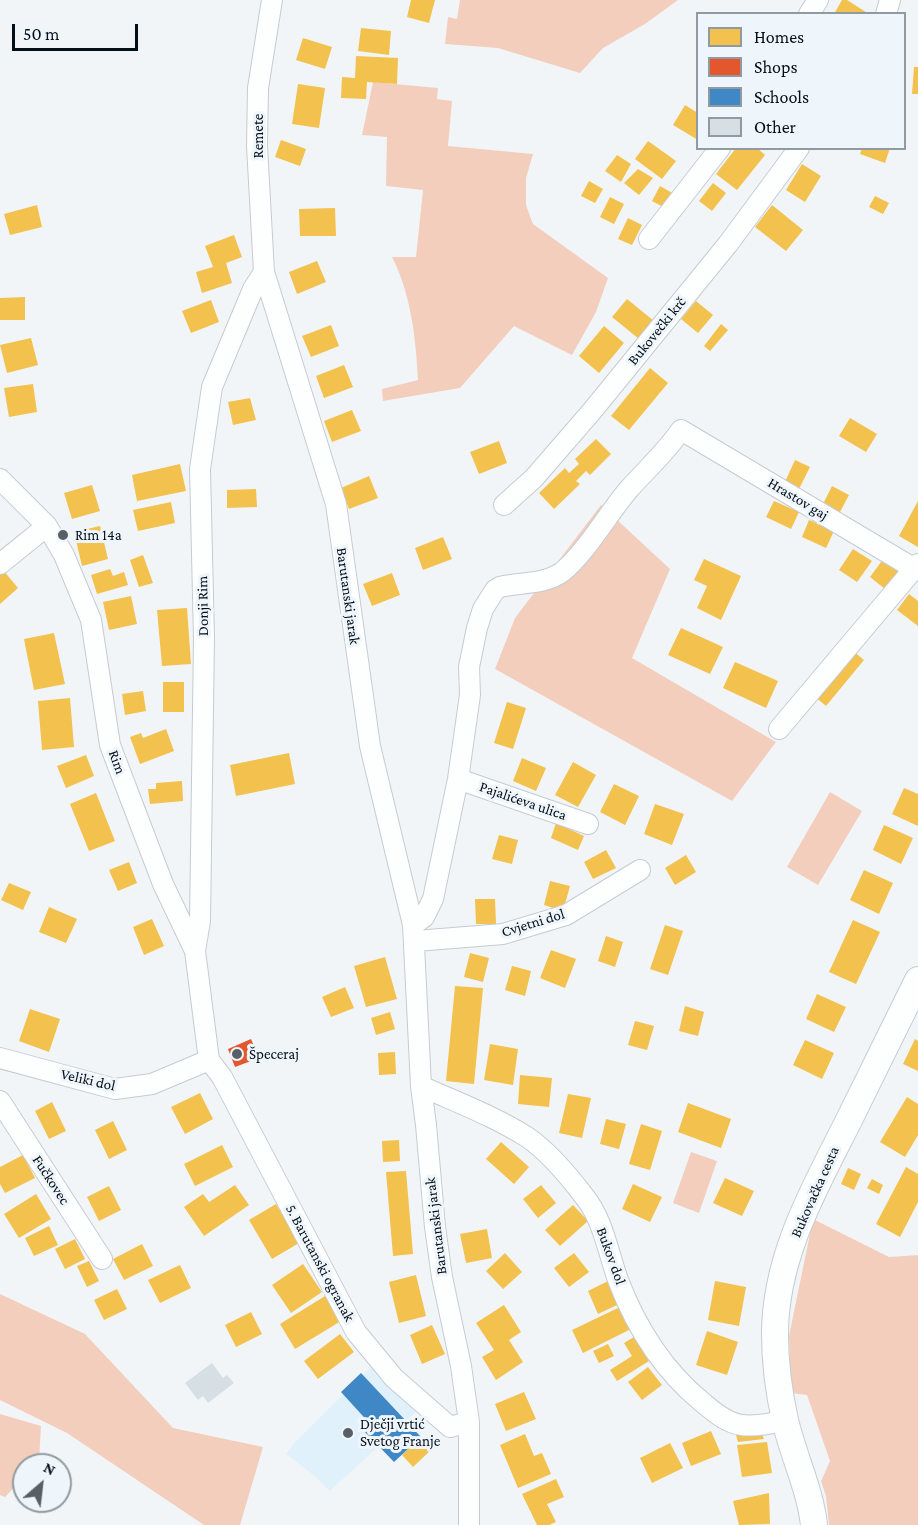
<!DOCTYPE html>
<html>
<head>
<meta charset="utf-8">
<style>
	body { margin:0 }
	#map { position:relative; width:918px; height:1525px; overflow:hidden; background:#f2f5f8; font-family:"Crimson Pro",serif }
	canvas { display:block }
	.legend { position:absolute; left:696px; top:12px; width:210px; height:138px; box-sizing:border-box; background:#eff6fb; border:2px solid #919aa0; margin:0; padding:8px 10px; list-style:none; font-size:18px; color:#041017 }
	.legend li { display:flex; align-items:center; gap:12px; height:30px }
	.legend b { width:30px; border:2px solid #919aa0 }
	.north { position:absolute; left:12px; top:1453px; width:60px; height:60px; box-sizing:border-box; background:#eff6fb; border:2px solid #919aa0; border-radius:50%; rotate:28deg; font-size:16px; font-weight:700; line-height:24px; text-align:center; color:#041017 }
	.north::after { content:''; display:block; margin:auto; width:21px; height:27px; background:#576066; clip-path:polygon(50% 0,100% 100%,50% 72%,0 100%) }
	.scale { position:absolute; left:12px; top:24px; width:126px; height:27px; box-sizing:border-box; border:3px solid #041017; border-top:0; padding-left:8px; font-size:18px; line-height:21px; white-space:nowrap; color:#041017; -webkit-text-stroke:4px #eff6fb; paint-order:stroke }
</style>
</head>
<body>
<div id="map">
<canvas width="918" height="1525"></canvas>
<ul class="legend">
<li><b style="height:16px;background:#f2c14e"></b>Homes</li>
<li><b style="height:16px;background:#e4572e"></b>Shops</li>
<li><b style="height:16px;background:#3f88c5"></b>Schools</li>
<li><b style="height:16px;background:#d6dfe4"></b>Other</li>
</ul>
<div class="north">N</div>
<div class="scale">50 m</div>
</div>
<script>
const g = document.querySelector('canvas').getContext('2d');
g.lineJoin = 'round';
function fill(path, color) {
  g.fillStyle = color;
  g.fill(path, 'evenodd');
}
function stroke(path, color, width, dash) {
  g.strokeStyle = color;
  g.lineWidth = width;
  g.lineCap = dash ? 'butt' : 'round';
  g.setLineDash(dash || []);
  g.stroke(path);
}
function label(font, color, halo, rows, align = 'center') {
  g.font = font + ' "Crimson Pro",serif';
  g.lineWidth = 6;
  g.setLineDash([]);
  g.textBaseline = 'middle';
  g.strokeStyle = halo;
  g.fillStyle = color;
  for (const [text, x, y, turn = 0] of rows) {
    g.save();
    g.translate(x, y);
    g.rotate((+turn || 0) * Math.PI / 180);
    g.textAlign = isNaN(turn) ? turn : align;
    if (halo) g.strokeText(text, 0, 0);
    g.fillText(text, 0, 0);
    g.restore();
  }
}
const built = new Path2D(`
	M371 1367 416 1412 330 1491 312 1474 286 1454 294 1443Z`);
const green = new Path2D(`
	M460 0H678L645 24 603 48 580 73 498 48 445 44 448 17 457 19Z
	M373 82 438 88 437 99 452 101 448 146 533 154 526 178V205L533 224 608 278 596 312 572 355 514 326 460 388 383 401 382 389 418 380C416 339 411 294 392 257H416L423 190 386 186 387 137 362 135Z
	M601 505 670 569 632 658 776 742 732 801 495 669 515 618Z
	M830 792 862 811 818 885 787 867Z
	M691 1152 717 1161 699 1213 673 1203Z
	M813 1219 889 1257 918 1255V1525H829L826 1496 821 1481 830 1461 807 1395 791 1393 789 1336Z
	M0 1294 85 1334 173 1428 263 1447 240 1525H204L67 1433 0 1400Z
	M0 1414 41 1426 39 1461 35 1465H24V1477L5 1497 0 1495Z`);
const homes = new Path2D(`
	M411 0H435L429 23 407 17Z
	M842 0H847L869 14H834Z
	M361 28 391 31 389 55 358 51Z
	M303 38 332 47 325 69 296 60Z
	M356 56 398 58 397 84 367 82 366 99 341 98 342 77 355 78Z
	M914 67H918V94H912Z
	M298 84 325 88 319 128 292 124Z
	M685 105 698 113V140L673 125Z
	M281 140 306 149 300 166 275 157Z
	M648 141 676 161 662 179 635 159Z
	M736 148H757L765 155 737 190 716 174Z
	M862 148H890L885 163 860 154Z
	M617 155 631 164 621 182 605 171Z
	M802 164 821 176 805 202 786 190Z
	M638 169 653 178 639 195 624 183Z
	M589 181 603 189 595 203 581 196Z
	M713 183 726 193 712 211 699 201Z
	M660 186 674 194 667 209 652 201Z
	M875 196 889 203 883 214 869 207Z
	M610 197 624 204 614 224 600 217Z
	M37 205 42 227 10 235 4 214Z
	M772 205 803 230 786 251 755 227Z
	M335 208 336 236H300L299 209Z
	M628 218 642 225 632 245 618 239Z
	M234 235 242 257 226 263 232 283 202 293 196 272 213 267 205 246Z
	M317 261 326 282 297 294 289 272Z
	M25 297V320H0V298Z
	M627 299 654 321 639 339 612 317Z
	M211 300 219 322 191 333 182 311Z
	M696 301 713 315 698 333 681 319Z
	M721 324 728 330 710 351 704 346Z
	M331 325 339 346 311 357 302 336Z
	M604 326 624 343 599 373 579 356Z
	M31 338 38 365 7 373 0 345Z
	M344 365 353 387 324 398 316 376Z
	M650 368 668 383 629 430 611 416Z
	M33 384 37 412 9 417 4 388Z
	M250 398 256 420 233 425 228 402Z
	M352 410 361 431 332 442 324 421Z
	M850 418 877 434 866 452 839 436Z
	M596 439 611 454 590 475 586 471 576 481 580 484 554 509 539 493 565 468 569 473 579 464 575 459Z
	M499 441 507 463 479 474 470 452Z
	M795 460 810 467 798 491 784 484Z
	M180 464 186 491 137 501 132 475Z
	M369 476 378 498 349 509 341 488Z
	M92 485 100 511 72 519 64 493Z
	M832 486 849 495 840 512 823 504Z
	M256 489 257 507 227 508V490Z
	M774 501 799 512 791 529 766 517Z
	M918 501V547L899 536Z
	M171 502 175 523 138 531 133 510Z
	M809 520 834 531 826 548 802 537Z
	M100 526 108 559 82 566 74 532Z
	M443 537 452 559 423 570 415 548Z
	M853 549 872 561 857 582 839 570Z
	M143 555 153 583 139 587 130 560Z
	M884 558 899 570 885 589 870 577Z
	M704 559 741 576 721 620 697 608 707 586 694 580Z
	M110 569 113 576 124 572 128 585 97 594 91 575Z
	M3 570 18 588 0 604V573Z
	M392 573 400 595 372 606 363 584Z
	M909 594 918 601V626L897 610Z
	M131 596 137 624 109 630 103 602Z
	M187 608 191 664 162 666 157 610Z
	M681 628 723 647 710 674 668 655Z
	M54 633 65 684 34 690 24 639Z
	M852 650 864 660 826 706 814 696Z
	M735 662 778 681 766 708 723 688Z
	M163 682H184V712H163Z
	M143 691 146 711 125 715 122 694Z
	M70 698 74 747 42 750 38 701Z
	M507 702 526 708 513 749 494 743Z
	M166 729 174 751 140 764 130 737 141 733 143 738Z
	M289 753 295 784 236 796 230 765Z
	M86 755 94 776 66 788 57 766Z
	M522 758 546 768 536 791 513 781Z
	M573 762 596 775 578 807 555 795Z
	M182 781 183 801 150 804 148 789H156V783Z
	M614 784 639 796 625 825 600 812Z
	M904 788 918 794V826L892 814Z
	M96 793 115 841 89 851 70 804Z
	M655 804 684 814 672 845 644 834Z
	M556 823 584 836 578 850 551 838Z
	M884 825 913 838 901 864 873 850Z
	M499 835 518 840 512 864 492 859Z
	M606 850 616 868 593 879 584 862Z
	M686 855 696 872 675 885 665 868Z
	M129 862 137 883 118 891 109 870Z
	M864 870 893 883 879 914 850 900Z
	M550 881 570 886 563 911 544 905Z
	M9 883 31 892 23 910 1 900Z
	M475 899H495L496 924H476Z
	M49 907 77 919 66 943 39 932Z
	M152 919 164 946 144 955 133 927Z
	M853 920 880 932 856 984 829 972Z
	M665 925 683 931 668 975 650 969Z
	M606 936 623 942 615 967 598 961Z
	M551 950 576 959 565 988 540 978Z
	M470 953 489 958 483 982 464 977Z
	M385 957 397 999 366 1007 354 966Z
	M512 966 531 971 525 996 505 990Z
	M455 986 483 988 474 1084 446 1081Z
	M345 987 354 1008 331 1017 322 997Z
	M817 994 846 1007 834 1032 806 1019Z
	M685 1006 704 1012 698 1036 679 1031Z
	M30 1009 60 1019 49 1052 19 1041Z
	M390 1012 395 1029 376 1035 371 1018Z
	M635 1021 654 1026 647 1050 628 1045Z
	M915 1039 918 1041V1071L903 1064Z
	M805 1040 834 1053 822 1079 793 1065Z
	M490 1044 518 1049 513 1085 484 1080Z
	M395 1052 396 1074 379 1075 378 1053Z
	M520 1075 552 1078 549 1107 518 1104Z
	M200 1093 213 1119 185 1134 171 1107Z
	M568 1094 591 1098 582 1138 559 1133Z
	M907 1097 918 1104V1135L905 1157 880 1142Z
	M52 1102 66 1131 49 1139 35 1111Z
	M688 1103 731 1119 721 1148 678 1132Z
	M606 1119 626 1124 619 1149 600 1144Z
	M113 1121 127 1150 109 1159 95 1130Z
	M641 1124 662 1131 650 1170 629 1164Z
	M399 1140 400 1161 383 1162 382 1141Z
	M501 1142 529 1167 514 1184 486 1159Z
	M222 1145 233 1167 195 1186 184 1164Z
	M23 1155 35 1178 5 1193 0 1184V1167Z
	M906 1167 918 1174V1202L900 1237 876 1224Z
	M848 1168 861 1174 854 1190 841 1184Z
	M406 1171 413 1254 393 1256 386 1172Z
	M725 1178 754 1191 742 1216 713 1203Z
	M872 1179 883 1185 879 1194 867 1188Z
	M633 1184 662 1197 650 1222 622 1209Z
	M235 1185 249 1205 204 1236 184 1207 203 1194 209 1202Z
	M541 1185 556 1203 538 1218 523 1199Z
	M109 1186 121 1210 99 1221 87 1197Z
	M36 1194 51 1219 19 1238 4 1214Z
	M276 1204 299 1243 272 1259 249 1220Z
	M573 1205 588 1221 560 1246 545 1230Z
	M49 1226 58 1245 34 1256 25 1238Z
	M487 1229 492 1258 466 1263 460 1234Z
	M75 1239 85 1259 65 1269 55 1249Z
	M142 1244 153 1266 124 1280 113 1259Z
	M505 1253 522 1272 503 1289 486 1271Z
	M574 1253 589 1272 569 1287 554 1268Z
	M89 1261 99 1281 87 1287 77 1266Z
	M303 1264 322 1292 291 1313 272 1285Z
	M180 1265 191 1288 160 1303 148 1280Z
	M416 1275 426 1316 399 1323 389 1282Z
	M608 1281 619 1304 598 1314 588 1291Z
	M715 1281 746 1287 739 1326 708 1320Z
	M117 1289 127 1309 104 1320 94 1300Z
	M325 1296 341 1321 295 1349 280 1324Z
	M504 1305 521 1332 509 1340 523 1362 496 1380 482 1357 494 1350 476 1323Z
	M620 1307 631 1329 583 1353 572 1330Z
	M251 1312 262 1334 236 1347 225 1325Z
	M432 1325 445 1354 422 1364 410 1335Z
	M707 1331 738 1342 727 1375 696 1365Z
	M340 1334 354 1352 318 1379 304 1361Z
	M634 1337 649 1361 617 1381 610 1370 632 1356 624 1343Z
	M608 1344 614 1356 599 1363 593 1351Z
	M648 1367 662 1385 642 1400 628 1382Z
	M524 1392 536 1419 506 1431 495 1404Z
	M760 1430 764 1439 738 1442 735 1431Z
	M711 1431 721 1454 691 1466 682 1443Z
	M525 1434 534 1456 542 1453 551 1474 518 1488 500 1445Z
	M421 1437 432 1449 413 1467 402 1455Z
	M767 1442 772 1473 742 1477 737 1445Z
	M670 1443 683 1468 652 1483 640 1458Z
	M556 1479 564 1497 547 1504 556 1522 549 1525H537L522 1494Z
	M769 1493 770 1524 739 1525 733 1501Z`);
const shops = new Path2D(`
	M251 1039 259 1058 235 1067 228 1049Z`);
const schools = new Path2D(`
	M361 1373 421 1437 394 1462 365 1432 372 1426 341 1392Z`);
const building = new Path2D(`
	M212 1363 223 1378 227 1375 234 1383 208 1403 203 1396 198 1400 185 1383Z`);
const minor = new Path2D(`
	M272 0 258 88 257 146 264 272 336 504 370 746 413 925 421 1086 426 1125 435 1227 442 1277 461 1366 469 1422V1525
	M809 14 818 0
	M886 14 890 0
	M649 239 720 148
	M0 479 47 526 64 555 91 620 110 745 163 884 195 951 209 1060 222 1077 356 1332 394 1378 450 1427 469 1422
	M504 505 534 478 592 411 728 244 799 148
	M0 564 47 526
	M779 729 918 564
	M458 779 588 824
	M413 925 424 917 433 899 458 779 470 695 469 667 477 628 483 609 495 590 500 587C520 582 544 585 562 572 586 553 609 512 629 489 647 469 666 452 681 430L915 569
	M416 941 503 934 566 915 640 870
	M195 951 200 921 204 639 200 469 212 387 253 289 264 272
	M0 1058 115 1089 152 1084 209 1060
	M421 1086C456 1102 494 1116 527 1137 549 1152 568 1175 584 1196 603 1219 608 1252 618 1280 636 1327 663 1370 702 1402 713 1411 725 1422 741 1425 756 1427 770 1424 785 1420
	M0 1101 102 1259`);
const major = new Path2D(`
	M814 1525C810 1489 793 1455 785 1420 779 1393 775 1362 775 1334 775 1257 814 1189 848 1122 871 1075 895 1027 918 980`);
const markers = [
	[63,535,6,"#576066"],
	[237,1054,6,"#576066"],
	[348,1433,6,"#576066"]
];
const streetNames = [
	["Remete",258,136,-90],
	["Bukovečki krč",657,331,-51],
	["Hrastov gaj",798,499,31],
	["Barutanski jarak",348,596,82],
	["Donji Rim",203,606,-91],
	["Rim",117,762,70],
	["Pajalićeva ulica",523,801,19],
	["Cvjetni dol",533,923,-17],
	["Veliki dol",88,1080,13],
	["Fučkovec",51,1180,57],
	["Bukovačka cesta",815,1192,-66],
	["Barutanski jarak",436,1226,-97],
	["Bukov dol",611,1256,70],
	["5. Barutanski ogranak",320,1263,62]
];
const poiNames = [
	["Rim 14a",75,535],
	["Špeceraj",249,1054],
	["Dječji vrtić",360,1424],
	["Svetog Franje",360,1441]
];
fill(built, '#e0f1fb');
fill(green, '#f3cebd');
fill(homes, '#f2c14e');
fill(shops, '#e4572e');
fill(schools, '#3f88c5');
fill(building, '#d6dfe4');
stroke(minor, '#c4ccd2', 22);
stroke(major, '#c4ccd2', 28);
stroke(minor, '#fdfefe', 20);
stroke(major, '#fdfefe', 26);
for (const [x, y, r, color] of markers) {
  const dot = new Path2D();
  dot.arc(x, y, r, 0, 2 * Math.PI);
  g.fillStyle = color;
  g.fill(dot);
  stroke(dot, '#eff6fb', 2);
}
label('15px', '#041017', '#eff6fb', streetNames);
label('15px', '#041017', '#eff6fb', poiNames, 'left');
</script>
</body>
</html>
